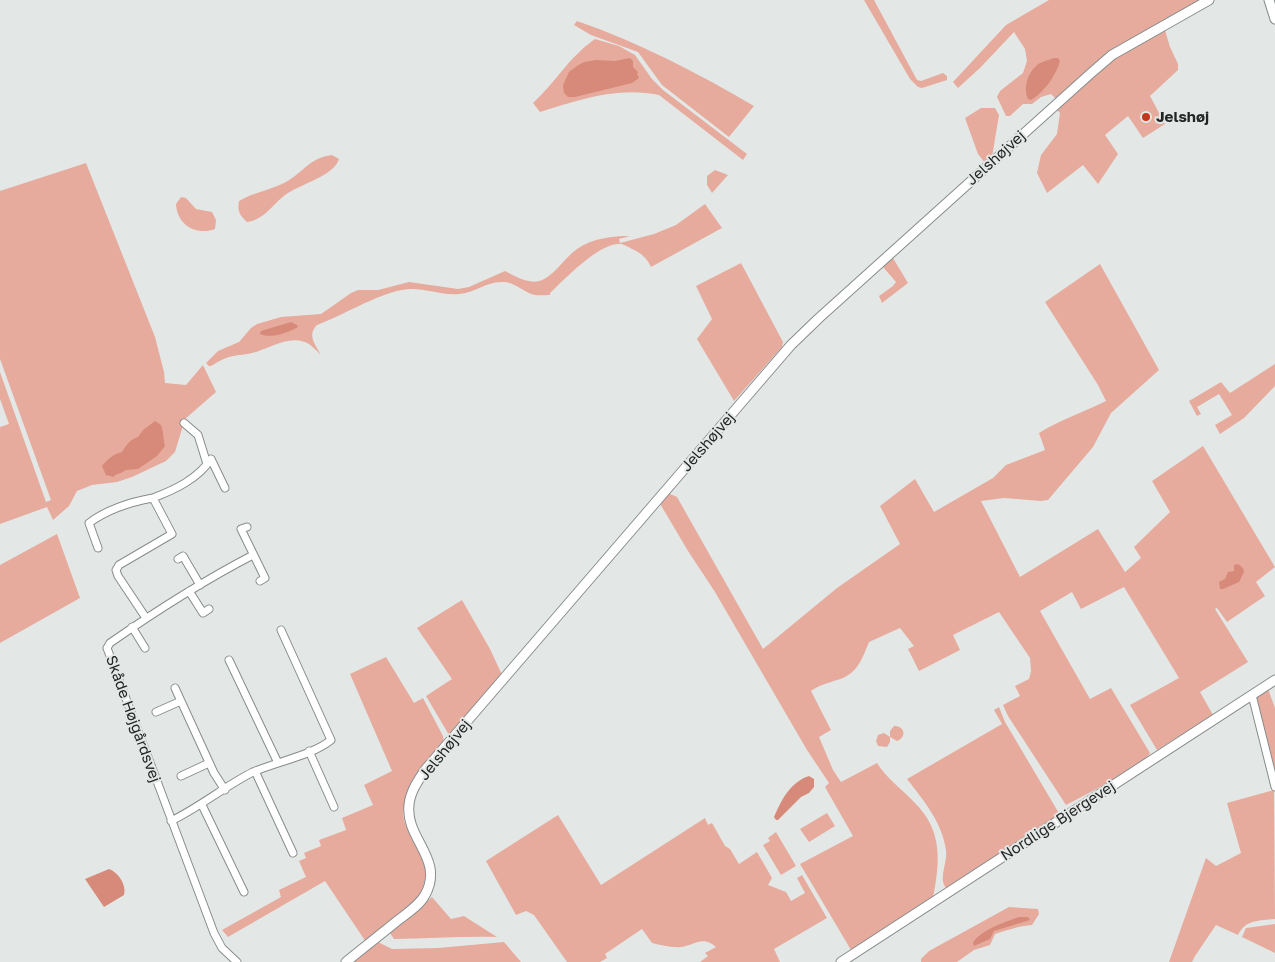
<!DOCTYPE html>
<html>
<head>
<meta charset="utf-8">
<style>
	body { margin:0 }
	canvas { display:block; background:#e3e8e7 }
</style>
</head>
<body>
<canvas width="1275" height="962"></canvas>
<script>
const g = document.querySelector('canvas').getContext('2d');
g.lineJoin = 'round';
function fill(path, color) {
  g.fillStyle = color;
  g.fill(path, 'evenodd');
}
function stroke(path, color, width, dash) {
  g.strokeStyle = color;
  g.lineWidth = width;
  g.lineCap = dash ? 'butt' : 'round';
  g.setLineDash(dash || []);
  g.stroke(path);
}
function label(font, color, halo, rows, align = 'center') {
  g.font = font + ' "Golos Text",sans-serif';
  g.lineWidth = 4;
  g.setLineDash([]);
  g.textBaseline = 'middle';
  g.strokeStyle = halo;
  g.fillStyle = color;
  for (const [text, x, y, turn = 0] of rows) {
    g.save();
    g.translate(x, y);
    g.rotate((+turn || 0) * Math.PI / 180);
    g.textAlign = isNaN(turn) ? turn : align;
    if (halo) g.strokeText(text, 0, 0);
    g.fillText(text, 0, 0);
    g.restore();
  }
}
const green = new Path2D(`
	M864 0H874L917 80 921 81 943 73 947 76V80L922 88 918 87 910 79Z
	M1049 0H1201L1113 50 1094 64 1056 99 1051 94 1041 97 1032 104H1023L1010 116H1006L997 97 1000 91 1023 73 1027 61 1025 49 1014 32 980 68 958 88 953 82 1006 25Z
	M577 21C638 42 698 73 754 106L729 137 662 85 638 52 591 35 574 25Z
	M1165 30 1170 47 1178 64V70L1150 96 1165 124 1143 138 1128 116 1105 135 1118 154 1098 184 1083 165 1047 193 1037 173 1041 155 1057 134 1060 113 1057 110 1112 60Z
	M595 39 619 46 635 55 652 79 663 90 747 154 743 160 659 95C618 86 578 100 540 112L533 103C556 82 569 57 595 39Z
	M981 108H995L999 115 992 157 985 163 978 154 965 118Z
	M332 155 339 159C334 176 300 184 285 195 272 205 264 220 247 222 240 216 237 211 239 201 254 192 271 190 286 182 305 171 309 158 332 155Z
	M86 163 155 337 164 372 165 383 186 385 203 365 216 392 185 419 175 452 166 461 132 477 117 482 92 485 77 491 69 506 53 520 47 507 0 524V427L9 424 0 399V372L46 502 51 500 0 359V191Z
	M715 170 728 175 712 193 707 185V176Z
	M181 197 186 198 196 209 212 212 216 220 215 229C196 236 177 225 176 204Z
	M705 204 722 228 651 267C647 258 641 253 632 249 628 247 622 243 618 244 597 245 565 279 550 293V295C545 295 536 296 531 294 522 290 513 282 503 282 487 281 475 293 459 294 440 296 421 286 402 290 375 295 344 315 317 325 307 335 315 344 321 355 317 351 313 347 309 344 291 333 269 349 252 353 232 357 230 354 211 366H209L206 363 218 351 239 342 251 328 257 324 281 317 321 314 351 293 358 290H378L409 282 458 289 469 287 505 271C515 276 528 284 539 281 553 278 565 257 577 249 593 238 612 236 630 236L619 239 620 243 654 234 676 225Z
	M893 258 908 283 882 303 879 296 893 286 896 282 883 267Z
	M741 263 783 342 782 347 734 401 697 339 712 319 696 286Z
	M1100 264 1159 370 1111 413 1093 447 1048 500 1041 501 1004 498 981 501 1020 577 1098 529 1125 572 1141 558 1134 547 1170 512 1152 481 1203 446 1275 567 1256 582 1265 596 1227 622 1217 608 1215 609 1248 662 1200 692 1213 715 1157 750 1130 705 1179 678 1124 587 1081 609 1072 592 1040 611 1090 699 1111 688 1150 753C1146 764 1080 798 1066 805L1008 716 1003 705 1020 696 1015 686 1029 679 1031 671 1030 658 999 612 953 635 960 650 919 671 908 649 914 646 900 628 869 642C862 659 857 675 837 680 828 683 819 685 811 691L831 730 819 737 833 770 841 782 877 763C887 779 902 789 915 803 943 831 940 862 933 898L851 950 800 864 853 836 825 787 829 783 807 750 715 592 688 551 659 502 668 493 677 497 763 649 837 588 900 544 880 506 915 479 934 512 993 478 1006 465 1045 450 1039 433C1060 420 1084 412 1106 401L1098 385 1045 302Z
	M1275 364V386L1244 418 1220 434 1215 425 1232 415 1219 394 1197 407 1201 414 1197 416 1189 401 1221 382 1230 393Z
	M57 534 80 598 0 643V565Z
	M462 600 490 649 503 677 449 735 426 696 452 679 417 628Z
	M386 657 414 703 423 698 443 736 444 743C436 753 420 767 414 778 412 783 412 788 410 793 408 797 405 802 404 807 398 835 437 855 422 890 414 909 383 928 366 942L325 881 228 937 222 930 281 897 279 890 306 877 299 861 306 858 304 853 321 846 319 840 346 830 342 818 373 805 364 785 392 771 350 674Z
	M1268 689 1275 708V773L1256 696Z
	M999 707 1005 722 1060 815 946 888C938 878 948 862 946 850 942 822 924 801 907 779L1002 724 994 710Z
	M894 726C905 726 907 737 897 741L890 737V742L887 747 878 746 876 741 878 735 884 733 890 737V731Z
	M1274 790 1275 919C1259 921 1246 919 1238 935L1216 925 1195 956 1192 962H1169L1206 858 1216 866 1241 853 1227 803Z
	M827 813 835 826 809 842 800 829Z
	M558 815 601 885 705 818 708 825 712 823 725 846 730 849 739 864 757 852 772 878 768 885 786 892 791 901 805 893 797 878 802 875 827 918 774 949 780 962H700L708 956 705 953 716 947C702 935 695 945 681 947 672 948 661 945 652 943L642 929 605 954 607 958 600 962H567L534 915 526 911 516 915 486 861Z
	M776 832 796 866 781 875 763 845 770 841 768 838Z
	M432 897 451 919 464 916 497 937C462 936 428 939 394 939L390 933Z
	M1009 907 1038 909 1039 914 1032 925C1018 926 1008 930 995 934L990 945 974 950 957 962H921V959L929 951Z
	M1275 924V953L1242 937 1246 928Z
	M378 942 392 949 438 948 504 942 521 962H354Z`);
const water = new Path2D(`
	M630 58 633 61V67L638 72 637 74 639 78 632 83 575 97H568L564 93 563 85 569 72 577 66 584 62 596 60 615 61Z
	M1054 58H1058L1060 61C1056 76 1044 92 1031 100L1028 99C1023 89 1027 74 1036 66 1040 62 1049 60 1054 58Z
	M291 322 297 325 298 327C287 333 272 339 260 334L261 331Z
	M155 421 161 425C164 433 163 439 165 446L157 456 138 469 126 470 121 473 115 475 114 477 106 475 102 466C108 459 113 454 122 452 125 446 131 439 138 437L143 430Z
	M1238 564 1243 568 1244 572 1239 582 1223 589H1220L1219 582 1225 579 1228 572 1234 571V565Z
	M809 776 814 779V787L809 793 801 797 778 820H776L774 817C781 801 790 782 809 776Z
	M109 869C118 872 127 885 124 895L104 907 85 879Z
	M1019 917H1028L1030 920 994 931 990 939 974 946 973 943C980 930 1005 922 1019 917Z`);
const minor = new Path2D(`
	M184 423 198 435 207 464
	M247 527 241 529 265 578 260 581
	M98 548 89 523C108 509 130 502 153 498
	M178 559 183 556 200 585
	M189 591 203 613 209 609
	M146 618 118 576 116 570 119 565 172 534 153 498C174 490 198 479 211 459L225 488
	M132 627 145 648
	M229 660 278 763
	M175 688 214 773 225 790
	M1252 695 1275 787
	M156 712 181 701
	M309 751 334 807
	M255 771 293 853
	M181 776 209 763
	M202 805 244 892
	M171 821C200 807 225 786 253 772 276 762 313 755 331 740L281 630
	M237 962 222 948 214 933 107 648 110 643C156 611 203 581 253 555`);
const tertiary = new Path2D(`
	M1269 0 1275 19
	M346 962C363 948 380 935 397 921 406 914 419 906 425 895 445 859 405 839 409 805 410 792 418 781 425 770L791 345 819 318 1090 74 1112 55 1209 0
	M841 962 1275 680`);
const markers = [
	[1146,117,5,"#c3381c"]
];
const poiNames = [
	["Jelshøj",1156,117]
];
const streetNames = [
	["Jelshøjvej",996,158,-42],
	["Jelshøjvej",708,442,-49],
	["Skåde Højgårdsvej",133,719,70],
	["Jelshøjvej",445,750,-51],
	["Nordlige Bjergevej",1058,821,-33]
];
fill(green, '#e6ab9d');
fill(water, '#d78a79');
stroke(minor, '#878c8b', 9);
stroke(tertiary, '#878c8b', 11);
stroke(minor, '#fff', 7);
stroke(tertiary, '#fff', 9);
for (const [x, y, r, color] of markers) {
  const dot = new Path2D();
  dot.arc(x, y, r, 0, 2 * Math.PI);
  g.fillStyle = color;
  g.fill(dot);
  stroke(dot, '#e3e8e7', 2);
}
label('bold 15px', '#242626', '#e3e8e7', poiNames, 'left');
label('15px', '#242626', '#e3e8e7', streetNames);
</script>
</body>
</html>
